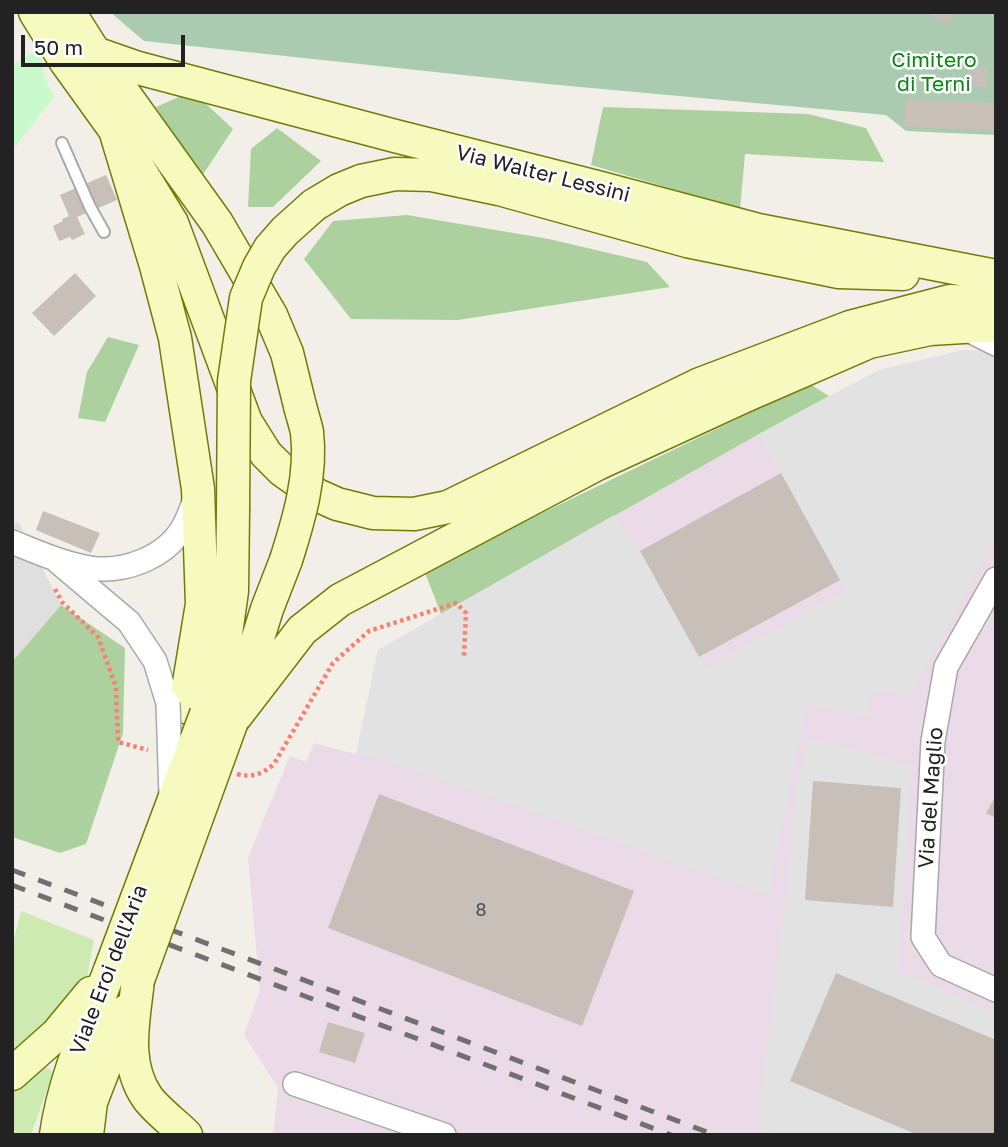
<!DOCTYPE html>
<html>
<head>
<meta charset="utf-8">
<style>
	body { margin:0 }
	#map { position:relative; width:1008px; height:1147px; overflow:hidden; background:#f2efe9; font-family:"Golos Text",sans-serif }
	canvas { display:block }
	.frame { position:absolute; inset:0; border:14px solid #222; pointer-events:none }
	.scale { position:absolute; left:21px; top:35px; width:164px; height:32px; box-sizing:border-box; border:4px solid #222; border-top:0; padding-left:9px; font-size:21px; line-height:24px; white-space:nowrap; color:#222; -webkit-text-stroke:5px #fff; paint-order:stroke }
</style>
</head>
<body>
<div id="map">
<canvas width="1008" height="1147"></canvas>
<div class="frame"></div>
<div class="scale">50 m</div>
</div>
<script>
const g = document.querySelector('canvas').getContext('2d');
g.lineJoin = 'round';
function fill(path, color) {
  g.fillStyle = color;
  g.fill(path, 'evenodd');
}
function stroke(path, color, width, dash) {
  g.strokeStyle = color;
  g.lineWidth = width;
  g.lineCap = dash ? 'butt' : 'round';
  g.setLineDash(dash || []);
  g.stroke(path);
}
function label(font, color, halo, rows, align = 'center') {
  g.font = font + ' "Golos Text",sans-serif';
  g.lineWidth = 5;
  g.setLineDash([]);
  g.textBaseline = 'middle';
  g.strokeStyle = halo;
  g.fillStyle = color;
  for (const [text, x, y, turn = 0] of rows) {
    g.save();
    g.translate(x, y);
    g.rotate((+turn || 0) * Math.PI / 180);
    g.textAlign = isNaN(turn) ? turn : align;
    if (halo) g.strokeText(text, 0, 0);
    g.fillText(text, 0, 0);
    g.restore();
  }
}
const residential = new Path2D(`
	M12 521 19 523 61 605 12 662Z`);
const industrial = new Path2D(`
	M964 350 983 351 996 350V1135H273L278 1088 244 1035 260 990 248 857 290 756 306 762 314 743 356 754 378 650 759 434 879 370Z`);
const grass = new Path2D(`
	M21 911 94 940 86 983 12 1064V947Z
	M41 1063 53 1072 31 1135H12V1087Z`);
const forest = new Path2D(`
	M192 91 233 129 200 179 156 107Z
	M603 107 808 114 866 128 884 162 745 154 740 209 591 165Z
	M277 128 321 161 273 207H248L251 149Z
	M407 215 549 239 647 262 670 287 458 320 351 319 304 259 333 221Z
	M108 337 139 345 105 422 78 418 87 372Z
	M810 384 829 396 759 434 441 614 424 570Z
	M61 605 125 648 123 733 86 844 60 853 12 837V662Z`);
const cemetery = new Path2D(`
	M110 12H996V135L906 131 886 115 548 84 144 41Z`);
const park = new Path2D(`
	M39 48 44 76 54 97 12 151V66Z`);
const parking = new Path2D(`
	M964 350 983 351 996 362V538L908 699 887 689 874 693 867 704 871 716 807 705 768 895 396 763 356 754 378 650 614 515 640 551 705 668 846 591 759 434 879 370Z
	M809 738 911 765 899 971 996 1013V1040L918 1135H785L757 1124 787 886 795 795ZM813 781 901 788 892 907 805 900Z`);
const building = new Path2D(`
	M925 12H955L947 26Z
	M968 66 987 67 986 87 967 86Z
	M905 99 996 103V131L904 127Z
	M106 175 117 200 77 217 85 234 72 240 70 237 59 241 53 226 63 221 62 219 69 216 60 195Z
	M75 273 96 296 54 336 32 313Z
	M781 473 840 580 699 657 640 551Z
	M43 511 100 533 91 553 36 530Z
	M813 781 901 788 893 907 805 900Z
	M379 794 634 891 582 1026 328 928Z
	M996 796V818L986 813Z
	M836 973 996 1040V1135H918L790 1081Z
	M328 1022 365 1033 355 1063 319 1052Z`);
const path = new Path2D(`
	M55 589 62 602 98 637 116 687 118 742 148 750
	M237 774C253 778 262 774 274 764L333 663 369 631 456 603 466 613 464 656`);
const service = new Path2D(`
	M62 143 90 207 104 232`);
const minor = new Path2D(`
	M964 328 996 344
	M12 542C37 552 64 564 90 568 124 573 164 558 182 529 188 520 191 509 195 499
	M58 562 129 622 155 661 168 703
	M996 579 946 667 933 741 923 937 941 965 996 990
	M295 1084 444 1135`);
const secondary = new Path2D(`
	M35 12 66 62 115 130 156 266 175 338 198 489 202 604 185 707
	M69 12 95 53 217 223 271 315 287 353 300 406
	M95 53 138 68 395 136 597 187 758 230 996 276
	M115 130 172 223 246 422 266 454 282 470 317 495 337 504 373 513 414 514 448 507 700 384 850 327 950 301 996 303
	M314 205 339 190 361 181 395 174 432 175 499 189 687 241 839 272 903 274
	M239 699 267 609 286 560
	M206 714 223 655 232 591 233 511
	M232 721 302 630 340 600 597 464 747 395 869 342 930 329 996 325
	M138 980C134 1019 123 1062 147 1097 155 1109 175 1124 186 1135
	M12 1074 57 1034 91 993
	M56 1135C64 1077 89 1024 110 970
	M87 1135 91 1102 126 1011`);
const rail = new Path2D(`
	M12 870 715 1135
	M12 885 671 1135`);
const minorBridge = new Path2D(`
	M168 703 171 797`);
const secondaryBridge = new Path2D(`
	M233 511 234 381 246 298 259 267 270 248 285 231 314 205
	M286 560C299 519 312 476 307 432 305 423 302 414 300 406
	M110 970 206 714
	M138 980 232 721`);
const numberNames = [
	["8",481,910]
];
const parkNames = [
	["Cimitero",934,60],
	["di Terni",934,84]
];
const streetNames = [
	["Via Walter Lessini",543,174,14],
	["Via del Maglio",931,798,-86],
	["Viale Eroi dell'Aria",109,970,-69]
];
fill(residential, '#e0dfdf');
fill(industrial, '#ebdbe8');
fill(grass, '#cdebb0');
fill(forest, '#add19e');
fill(cemetery, '#aacbaf');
fill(park, '#c8facc');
fill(parking, '#e2e2e2');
fill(building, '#c7bfb8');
stroke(service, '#a9a9a9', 14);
stroke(minor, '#a9a9a9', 26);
stroke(secondary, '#707d05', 35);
stroke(path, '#fa8072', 4.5, [3.5, 3.5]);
stroke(service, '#fff', 10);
stroke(minor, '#fff', 23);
stroke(secondary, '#f7fabf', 32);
stroke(rail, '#707070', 5, [14, 14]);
stroke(minorBridge, '#a9a9a9', 26, []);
stroke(secondaryBridge, '#707d05', 35, []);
stroke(minorBridge, '#fff', 23);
stroke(secondaryBridge, '#f7fabf', 32);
label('18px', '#4b4948', null, numberNames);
label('21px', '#0c8416', '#fff', parkNames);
label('21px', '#222', '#fff', streetNames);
</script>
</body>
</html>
